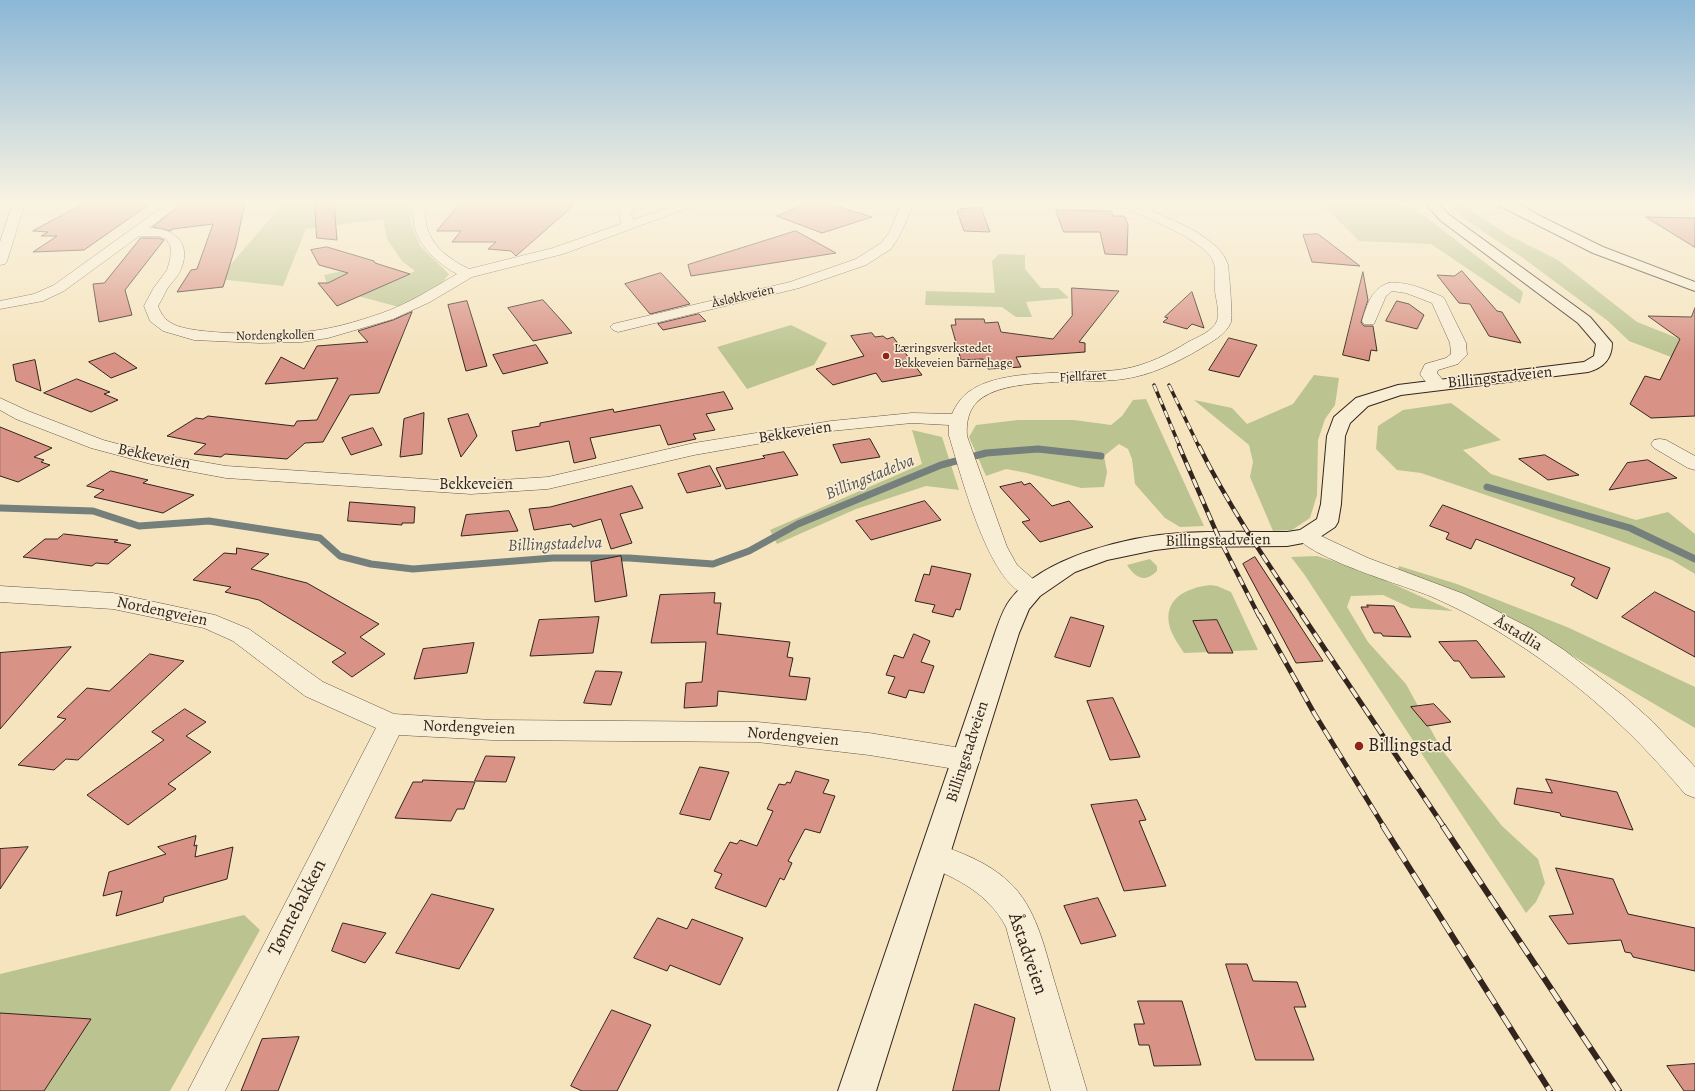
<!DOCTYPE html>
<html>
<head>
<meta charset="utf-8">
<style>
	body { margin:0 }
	canvas { display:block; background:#f5e4be }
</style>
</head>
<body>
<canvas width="1695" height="1091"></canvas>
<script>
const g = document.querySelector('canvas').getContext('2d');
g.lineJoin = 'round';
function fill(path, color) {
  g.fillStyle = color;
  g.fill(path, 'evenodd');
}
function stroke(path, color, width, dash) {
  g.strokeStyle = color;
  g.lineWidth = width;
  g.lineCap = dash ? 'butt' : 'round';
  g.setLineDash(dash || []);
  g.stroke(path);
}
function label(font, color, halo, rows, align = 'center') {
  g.font = font + ' Alegreya,serif';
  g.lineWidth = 3;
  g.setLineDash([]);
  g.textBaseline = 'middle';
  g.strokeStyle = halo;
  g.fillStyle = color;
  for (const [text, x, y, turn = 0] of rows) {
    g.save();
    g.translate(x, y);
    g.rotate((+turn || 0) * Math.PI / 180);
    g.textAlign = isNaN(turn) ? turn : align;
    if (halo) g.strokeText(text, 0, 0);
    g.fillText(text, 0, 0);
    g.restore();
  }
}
const green = new Path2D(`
	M284 203H321L329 205 413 203 410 221 420 246 449 274 440 286 399 307 328 288 324 275 343 271 386 284 415 271 402 261 387 239 383 219 306 229 283 286 218 279Z
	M1321 203H1387L1407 206 1426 217 1523 292 1520 304 1431 244 1359 241Z
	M1448 203H1459L1508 235 1558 260 1637 322 1685 341 1695 366 1629 341 1608 321 1523 258 1463 218Z
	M999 254 1025 255V269L1041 288H1058L1069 298 1026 302 1032 317H1016L1002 307 925 305 926 291 995 293 992 261Z
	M791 325 827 343 814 365 747 389 717 347Z
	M1314 375 1339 378 1335 405 1325 419 1318 440 1317 495 1310 518 1292 530 1273 531 1250 477 1253 462 1249 445 1194 400 1232 408 1247 424 1293 404Z
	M1146 399 1204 526 1180 527 1165 518 1135 484 1132 459 1128 449 1119 444 1104 456 1107 472 1104 487 1081 488 1027 473 1006 469 986 476 969 437 976 425 1018 420H1074L1111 425 1122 416 1133 400Z
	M1451 403 1501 440 1463 450 1491 474 1636 520 1668 512 1695 534V574L1672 560 1601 534 1421 473 1397 470 1376 449 1378 426 1403 410Z
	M912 430 942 437 959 490 926 486 856 509 777 544 770 530 922 464Z
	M1317 556 1362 570 1453 611 1411 608 1383 595 1351 596 1347 607 1368 642 1406 684 1442 750 1502 826 1538 859 1545 883 1536 902 1526 913 1304 574 1291 557Z
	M1150 559 1157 566V571C1144 584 1135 577 1127 565Z
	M1399 566 1457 584 1567 627 1695 687V728L1507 617 1458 594 1398 569Z
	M1210 585 1217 586 1231 592 1258 650 1184 653C1179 645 1173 637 1170 628 1162 599 1186 588 1210 585Z
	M244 915 260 930 170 1091H0V974Z`);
const stream = new Path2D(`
	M1487 487 1630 528 1695 559
	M0 508 93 511 139 526 209 521 320 538 340 556 371 564 413 569 553 558H629L713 564 749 551 798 524 941 465 986 453 1038 449 1101 456`);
const building = new Path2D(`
	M85 203H151L84 250 33 252 57 236H41L48 232 33 231Z
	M183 203H245L236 245 223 287 177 292 191 270 197 269 213 224 172 229 171 231 153 227Z
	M315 203H334L337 240 317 238Z
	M461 203H572L570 205H574L516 256 511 251 488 249 496 242H452L461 231H437Z
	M808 203H826L872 217 822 233 777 216Z
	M981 208 990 232 964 231 957 211H961L960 209Z
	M1056 210 1111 211 1113 216H1124L1128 224 1127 255 1105 254 1100 232H1064Z
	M1646 217 1695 218V247Z
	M796 231 836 253 691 276 688 265Z
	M1318 234 1360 266 1312 262 1303 235Z
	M141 238H159L164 240 125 290 132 315 99 322 93 284 104 283Z
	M327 247 374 261 375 263 410 274 337 306 318 283H328L348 273 319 265 311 250Z
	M1462 271 1497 311 1502 312 1521 343 1489 336 1470 304 1459 303 1437 275 1454 276Z
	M1363 272 1368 300 1361 322 1364 326H1373L1377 351 1371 350 1369 361 1343 355Z
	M661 273 690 304 650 314 625 284Z
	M1072 288 1119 291 1079 342 1085 343V352L1016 357 1021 367 988 369 983 359 961 360 951 325H956L955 319H984L985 323 998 322 1001 332 1053 339 1072 316Z
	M1192 292 1204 328 1192 324 1187 329 1163 322 1168 318 1165 317Z
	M543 300 562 321 572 333 533 341 508 308Z
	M467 301 487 366 466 371 448 305Z
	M1397 301 1409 304 1424 315 1417 329 1386 321Z
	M1695 308V416L1651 418 1630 404 1645 376 1660 380 1680 339 1648 316 1691 317Z
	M412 312 379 393 350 395 323 442 305 443 287 459 225 454 221 457 194 454 206 444 167 436 196 418 203 419 208 416 294 426 297 421 317 420 338 378 265 384 281 357 304 369 317 346 368 342 358 331 393 320Z
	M699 314 706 321 663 330 658 324Z
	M872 333 875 337 883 336 887 339 893 337 922 375 882 382 876 373 833 385 816 369 864 356 851 336Z
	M1229 338 1257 345 1239 377 1209 370Z
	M536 345 548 363 503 374 493 355Z
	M115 353 137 368 111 378 89 362Z
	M35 360 41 391 16 381 13 365Z
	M77 379 110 392 104 394 118 400 91 412 44 393Z
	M724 392 733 409 706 414 715 430 693 434 696 439 668 445 660 425 590 438 596 458 574 463 569 441 516 451 512 431 540 426V423L613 409 614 412Z
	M424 413 422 454 400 457 404 419Z
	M468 414 477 436 461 457 448 419Z
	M0 427 52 448 34 457 44 460 41 462 50 465 18 482 0 476Z
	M373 428 382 445 351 455 342 438Z
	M870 439 880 457 841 463 833 445Z
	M784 452 798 475 726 489 716 468 765 458 763 456Z
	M1545 455 1579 475 1548 480 1519 459Z
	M1648 460 1677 478 1609 490 1627 463Z
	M710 466 721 486 687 493 678 474Z
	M111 471 148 480 143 483 194 495 163 513 94 497 104 490 87 486Z
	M1022 482 1024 485 1030 483 1052 506 1069 501 1093 527 1040 542 1022 522 1030 520 1000 487Z
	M632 486 643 508 620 514 632 543 611 549 601 519 573 527 571 524 534 530 529 509 550 507Z
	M925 501 941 520 871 540 856 521Z
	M350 502 415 507 414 523H402V525L348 521Z
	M1443 505 1610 568 1597 599 1571 585 1575 578 1476 539 1471 549 1446 539 1449 533 1430 526Z
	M509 511 518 531 461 536 466 515Z
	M64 534 118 540 114 542 131 545 108 564 96 563 92 566 23 557 45 539H57Z
	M237 548 269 554 251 569 307 583 379 624 360 637 385 654 352 677 332 662 346 653 259 600 225 592 231 587 193 580 224 553 236 554Z
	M621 556 627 596 595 602 591 562Z
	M1255 557 1323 661 1296 663 1243 564Z
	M932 566 971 574 960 610 956 609 953 617 932 612 935 605 915 601 924 574 929 575Z
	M1655 592 1695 612V657L1622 617Z
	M715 593 714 603H721L717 634 790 642 787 657 793 658 789 676 810 678 806 700 718 691 717 706 684 708 686 683 702 682 706 642 651 643 660 595Z
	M1367 605 1394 606 1411 637 1383 636 1381 633H1374L1361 607H1368Z
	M599 617 593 653 530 656 539 620Z
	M1071 617 1104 626 1090 667 1055 657Z
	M1217 620 1233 653H1208L1193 621Z
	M914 634 930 641 921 662 934 666 924 693 909 690 906 698 888 693 895 677 886 675 894 655 903 658Z
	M1477 641 1505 677 1471 678 1459 661H1454L1439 642Z
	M474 643 467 673 414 679 423 649Z
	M71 647 0 729V653Z
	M150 654 184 661 78 760 66 759 54 770 18 765 66 719 57 717 87 688 109 691Z
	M596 671 622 672 611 705 584 703Z
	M1113 698 1135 746 1140 757 1110 760 1087 701Z
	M1434 704 1451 722 1427 726 1411 707Z
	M185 709 206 722 186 736 211 752 168 784 176 789 128 825 87 795 164 740 152 732Z
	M486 756 515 757 506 782 475 781Z
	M700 767 729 772 710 820 680 814Z
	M796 771 829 780 823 793 835 796 820 833 805 829 788 861 792 863 784 880 780 878 766 907 715 888 722 874 714 871 730 842 737 844 740 840 757 846 773 811 767 809 779 784 785 785 787 782 790 783Z
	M1546 779 1617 792 1633 830 1561 816 1560 813 1514 804 1517 788 1552 793Z
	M423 780 475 782 464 809H457L451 821 395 818 413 782H422Z
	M1137 800 1146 820 1139 821 1166 886 1124 891 1091 805Z
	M196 836 194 846 197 845 195 857 233 847 227 879 164 897 163 902 116 916 122 891 103 896 109 872 166 854 158 847Z
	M28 847 0 889V849Z
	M1556 868 1613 879 1628 914 1695 928V971L1633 957 1631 953 1625 952 1621 940 1568 944 1549 916 1573 914Z
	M432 894 494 909 459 969 396 953Z
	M1098 898 1116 936 1081 944 1064 906Z
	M658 918 687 929 692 919 743 938 720 985 670 965 667 971 634 958Z
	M343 923 386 933 365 963 332 951Z
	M1226 964H1247L1253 981 1297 982 1306 1007H1294L1314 1060H1256Z
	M1138 1001H1182L1201 1065 1154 1066 1149 1045H1139L1134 1024H1144Z
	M975 1004 1015 1018 999 1091H953Z
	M612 1010 651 1025 617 1091H582L571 1086Z
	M0 1013 91 1019 44 1091H0Z
	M299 1037 278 1091H241L262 1039Z
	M1695 1064V1091H1684L1667 1066Z`);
const street = new Path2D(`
	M13 203H25L7 261 5 264 0 265V242Z
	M168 203H182L149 228C174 228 192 243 181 269 178 277 171 283 167 289 164 295 161 301 158 306 161 314 165 320 173 324 192 335 277 335 302 332 329 330 356 322 382 313 408 304 433 288 457 274 431 260 406 234 415 203H427C419 235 442 256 469 269L553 248 621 224 619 213 624 203H636L631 213 633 220 681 203H698L696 205 563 254 472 277 430 302 393 319 328 338 302 342 260 343 194 340 163 331 150 321 144 306 153 289 167 270 170 260 171 247 166 239 159 236H139L64 291 43 301 0 309V301L34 294 54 285Z
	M902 203H914L901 233 891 249 866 265 799 288 618 332 613 330 610 327 613 324 790 282 856 259 881 243 889 233Z
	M1116 203C1121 203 1127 202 1132 203 1139 204 1147 209 1154 212 1177 222 1221 239 1228 265 1229 273 1233 317 1231 322 1226 335 1211 342 1200 349 1176 363 1151 375 1124 379 1086 385 1004 375 977 402 968 411 966 424 967 436L1007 547 1017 565 1040 585 1043 590 1040 595C993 609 960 469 949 436V425L912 423 831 431 694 455 548 489 471 494 226 478 151 464 91 448 16 419 0 410V398L28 411 103 440 152 453 226 466 471 482 548 477 694 443 831 421 912 413 952 414C956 405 962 396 970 391 1005 366 1082 376 1124 369 1147 365 1169 354 1188 342 1198 337 1213 331 1217 321 1220 312 1216 300 1215 291 1214 281 1217 270 1213 261 1206 240 1138 214 1118 205Z
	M1389 283C1408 281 1426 290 1443 297L1445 300 1466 343 1467 355 1458 364 1438 370 1437 373 1447 385 1445 389C1433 391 1426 383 1420 374L1425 364 1446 358 1451 354 1450 343 1432 303 1406 293 1392 291 1386 296 1374 324H1364L1362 321C1367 306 1371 288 1389 283Z
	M1660 439 1666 440 1695 456V470L1688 468 1654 448 1651 444 1654 440Z
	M1306 529 1368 558 1464 594 1532 629 1564 650 1625 697 1653 722 1695 767V798L1685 794C1628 725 1562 668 1484 623 1467 613 1448 604 1430 596 1402 585 1310 558 1296 536L1299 531Z
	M0 586 113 593 215 615 249 629 323 682 394 714 492 720 757 722 869 733 967 749 976 752 980 760 976 768 967 771 869 755 757 742 492 740 399 735 225 1091H188L376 728 305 696 233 641 204 628 113 609 0 602Z
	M934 843C960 852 988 862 1009 882 1036 907 1044 946 1054 980 1065 1017 1076 1054 1087 1091H1051L1006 927C989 894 957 878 924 865L919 856 924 847Z`);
const secondary = new Path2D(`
	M1425 203H1438L1448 214 1590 317 1612 343C1612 359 1603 368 1588 372L1401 395 1368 406 1350 423 1345 436 1341 504 1338 522 1335 527 1314 541 1287 546 1180 547 1155 550 1107 560 1075 572 1040 596 1029 609 1019 633 876 1091H838L995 633C999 622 1003 609 1010 600 1043 557 1128 536 1181 533 1216 531 1252 532 1287 532L1300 530 1317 519 1321 504 1327 436 1334 417 1356 398 1398 385 1584 362 1594 356 1596 344 1578 323 1440 220Z
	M1498 203 1519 204 1542 217 1603 247 1695 282V291L1593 253 1500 206Z`);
const railFar3 = new Path2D(`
	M1154 385 1180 447
	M1169 385 1199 447`);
const railFar2 = new Path2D(`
	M1179 446 1218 536 1259 616
	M1199 446C1228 505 1266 561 1303 616`);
const railFar1 = new Path2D(`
	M1259 615 1314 713 1384 827
	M1302 615 1444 827`);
const rail = new Path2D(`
	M1383 826 1550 1091
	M1443 826 1619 1091`);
const markers = [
	[886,356,4,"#8f2418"],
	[1359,746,5,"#8f2418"]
];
const farStreetnames = [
	["Åsløkkveien",743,297,-13],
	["Nordengkollen",275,336,-1],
	["Fjellfaret",1083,377,-3]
];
const farPoinames = [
	["Læringsverkstedet",894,349],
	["Bekkeveien barnehage",894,364]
];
const streetNames = [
	["Billingstadveien",1500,378,-6],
	["Bekkeveien",795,433,-9],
	["Bekkeveien",154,457,12],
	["Bekkeveien",476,485],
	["Billingstadveien",1218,541,-1],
	["Nordengveien",162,612,12],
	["Åstadlia",1518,634,31],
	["Nordengveien",469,728,2],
	["Nordengveien",793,737,5],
	["Billingstadveien",968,752,-72]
];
const waterNames = [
	["Billingstadelva",870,478,-22],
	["Billingstadelva",555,545,-2]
];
const nearPoinames = [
	["Billingstad",1368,746]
];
const nearStreetnames = [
	["Tømtebakken",298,908,-63],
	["Åstadveien",1027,954,71]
];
fill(green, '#bbc491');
stroke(stream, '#757f7c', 7);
fill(building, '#d89286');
stroke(building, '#33241d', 1);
stroke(street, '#645445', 1);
stroke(secondary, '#33241d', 2);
fill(street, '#f8edd5');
fill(secondary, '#f8edd5');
stroke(railFar3, '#33241d', 3.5);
stroke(railFar2, '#33241d', 4.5);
stroke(railFar1, '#33241d', 5);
stroke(rail, '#33241d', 6);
stroke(railFar3, '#f8edd5', 2.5, [7]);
stroke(railFar2, '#f8edd5', 3, [9]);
stroke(railFar1, '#f8edd5', 3.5, [11]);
stroke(rail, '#f8edd5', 4.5, [14]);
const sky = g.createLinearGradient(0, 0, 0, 356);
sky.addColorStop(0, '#8bb7d6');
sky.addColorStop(0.57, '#faf3e2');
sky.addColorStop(1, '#faf3e200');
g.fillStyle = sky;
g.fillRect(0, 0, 1695, 356);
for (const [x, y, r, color] of markers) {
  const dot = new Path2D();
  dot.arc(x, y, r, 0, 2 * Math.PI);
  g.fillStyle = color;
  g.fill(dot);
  stroke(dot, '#f8edd5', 1.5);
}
label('13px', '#33241d', '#f8edd5', farStreetnames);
label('13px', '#33241d', '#f8edd5', farPoinames, 'left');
label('16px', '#33241d', '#f8edd5', streetNames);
label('italic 17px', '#54524d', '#f8edd5', waterNames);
label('19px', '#33241d', '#f8edd5', nearPoinames, 'left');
label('19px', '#33241d', '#f8edd5', nearStreetnames);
</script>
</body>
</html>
